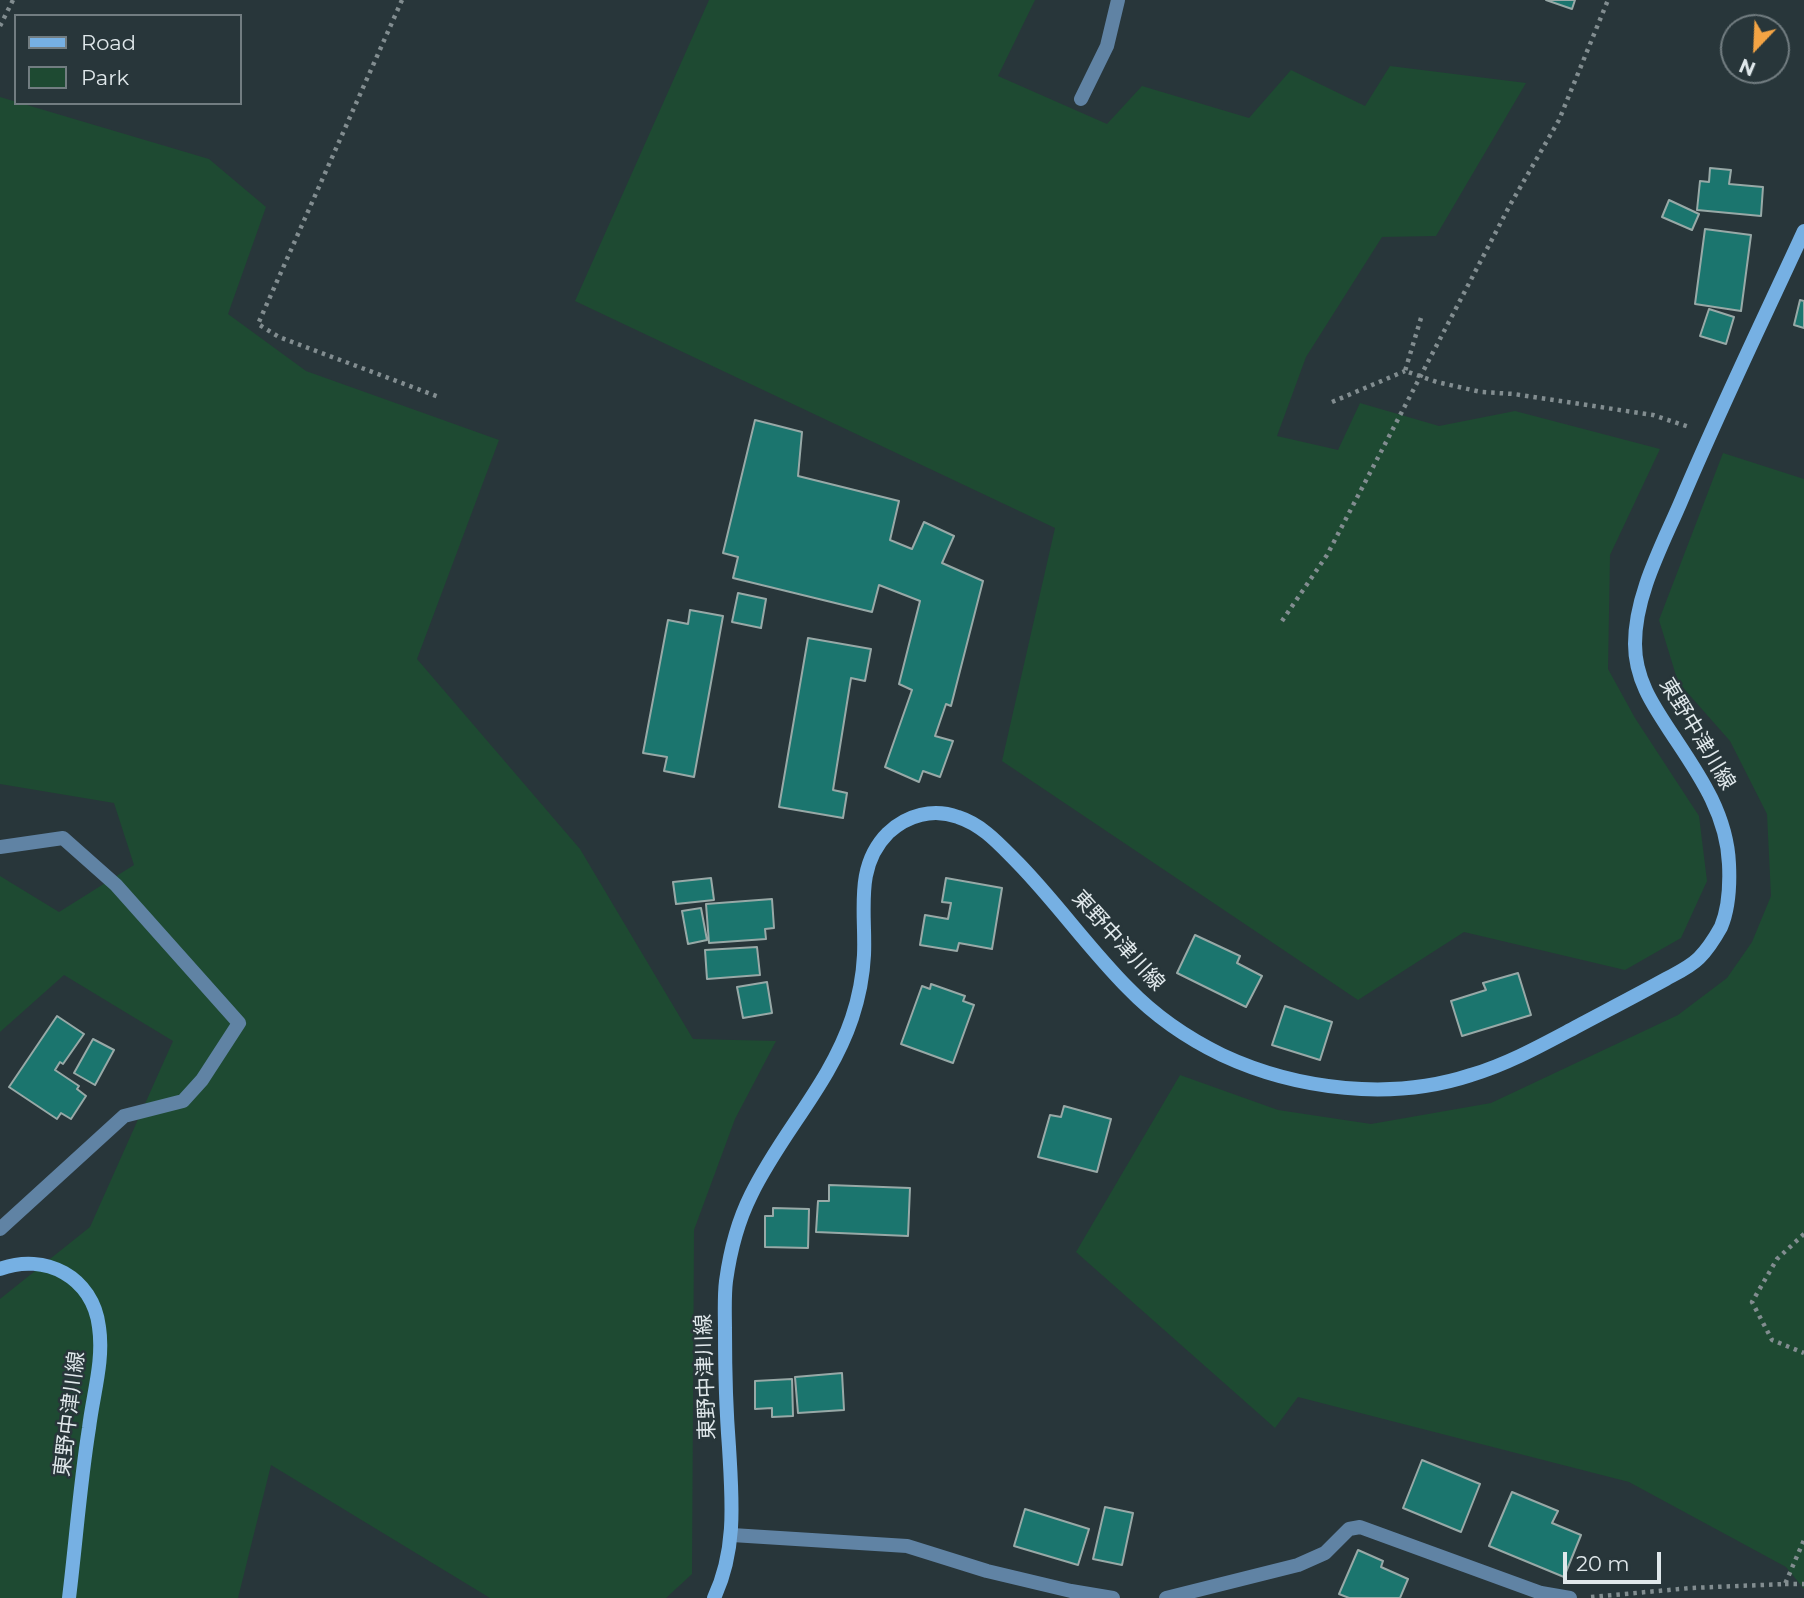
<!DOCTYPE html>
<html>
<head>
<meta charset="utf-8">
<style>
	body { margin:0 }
	#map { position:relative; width:1804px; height:1598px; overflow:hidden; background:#28363a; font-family:Montserrat,sans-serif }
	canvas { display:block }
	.legend { position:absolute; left:14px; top:14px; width:228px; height:91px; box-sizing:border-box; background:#28363a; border:2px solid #727d81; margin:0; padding:9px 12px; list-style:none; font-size:21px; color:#e0e8eb }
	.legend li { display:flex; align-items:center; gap:14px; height:35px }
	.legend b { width:35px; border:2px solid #727d81 }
	.north { position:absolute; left:1720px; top:14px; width:70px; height:70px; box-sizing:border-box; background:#28363a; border:2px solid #727d81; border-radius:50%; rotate:203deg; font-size:19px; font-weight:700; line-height:28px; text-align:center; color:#e0e8eb }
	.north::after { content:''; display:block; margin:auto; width:24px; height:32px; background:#f4a444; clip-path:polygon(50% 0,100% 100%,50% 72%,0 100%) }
	.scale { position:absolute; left:1563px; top:1552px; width:98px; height:32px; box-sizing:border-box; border:4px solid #e0e8eb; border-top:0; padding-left:9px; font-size:21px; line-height:24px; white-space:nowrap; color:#e0e8eb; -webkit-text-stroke:5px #28363a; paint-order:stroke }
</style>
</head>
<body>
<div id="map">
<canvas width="1804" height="1598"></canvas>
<ul class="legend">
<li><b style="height:9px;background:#76b0e3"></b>Road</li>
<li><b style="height:19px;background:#1e4a32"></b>Park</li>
</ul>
<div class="north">N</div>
<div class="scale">20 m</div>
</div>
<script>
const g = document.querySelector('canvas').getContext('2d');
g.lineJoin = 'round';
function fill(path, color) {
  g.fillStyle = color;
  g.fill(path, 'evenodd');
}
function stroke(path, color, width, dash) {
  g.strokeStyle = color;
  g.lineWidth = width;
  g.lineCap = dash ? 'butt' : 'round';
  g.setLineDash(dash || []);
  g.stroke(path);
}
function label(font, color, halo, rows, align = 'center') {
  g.font = font + ' Montserrat,"Noto Sans JP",sans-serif';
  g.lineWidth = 5;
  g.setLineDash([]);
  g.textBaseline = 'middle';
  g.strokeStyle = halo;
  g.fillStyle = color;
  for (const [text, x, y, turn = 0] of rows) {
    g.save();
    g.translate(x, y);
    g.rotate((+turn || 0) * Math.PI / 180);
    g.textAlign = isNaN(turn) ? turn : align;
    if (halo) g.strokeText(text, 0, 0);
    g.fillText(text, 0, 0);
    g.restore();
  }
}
const green = new Path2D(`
	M709 0H1035L998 76 1107 124 1142 86 1249 118 1291 70 1365 106 1390 66 1526 83 1436 236 1382 237 1306 357 1277 436 1338 450 1360 403 1439 426 1515 411 1660 449 1610 555 1608 669 1635 718 1699 816 1707 881 1681 938 1625 970 1464 932 1358 1000 1002 761 1055 528 575 301Z
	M0 97 209 159 266 207 228 314 306 371 499 440 417 659 580 849 693 1039 776 1041 735 1119 694 1230 692 1574 666 1598H490L271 1465 238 1598H0V1299L90 1227 173 1041 64 975 0 1032V876L59 912 134 865 114 803 0 784Z
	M1723 453 1804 479V1589L1786 1567 1629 1482 1298 1397 1275 1428 1076 1252 1180 1075 1278 1110 1371 1124 1491 1103 1678 1015 1727 978 1752 942 1771 896 1767 814 1730 741 1678 682 1659 620Z`);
const building = new Path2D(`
	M1546 0H1575L1572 9Z
	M1710 168 1731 170 1729 184 1763 187 1761 216 1697 210 1700 181 1709 182Z
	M1669 200 1699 214 1692 230 1662 217Z
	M1705 229 1751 235 1741 311 1695 304Z
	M1800 300 1804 301V328L1794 325Z
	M1709 309 1734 317 1726 344 1700 336Z
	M755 420 802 432 798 476 899 501 890 540 912 549 924 522 954 536 942 563 983 581 951 706 946 704 935 736 953 741 940 777 923 771 919 782 885 767 912 690 899 684 920 601 879 585 872 612 733 578 738 557 723 553Z
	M738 593 766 599 761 628 732 622Z
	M690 610 723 616 694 777 664 771 667 757 643 753 668 620 688 624Z
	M808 638 871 649 865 681 851 678 833 790 847 793 843 818 779 807Z
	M711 878 714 900 676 904 673 882Z
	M946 878 1002 888 992 949 959 943 957 951 920 945 925 915 948 919 951 903 942 902Z
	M772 899 774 928 765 929 766 939 709 943 706 904Z
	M701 908 707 940 688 944 682 911Z
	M1195 935 1240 956 1237 963 1262 976 1246 1007 1177 973Z
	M757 947 760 975 707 979 705 950Z
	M1518 973 1531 1015 1462 1036 1451 1001 1486 990 1483 983Z
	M767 982 772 1013 743 1018 737 987Z
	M931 984 965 996 963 1001 974 1005 953 1063 901 1044 922 986 930 989Z
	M1285 1006 1332 1022 1320 1060 1272 1045Z
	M57 1016 84 1034 63 1064 60 1062 55 1070 79 1086 77 1089 86 1096 71 1119 61 1113 57 1119 9 1087Z
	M93 1039 114 1050 95 1085 74 1073Z
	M1064 1106 1111 1119 1097 1172 1038 1157 1050 1115 1061 1117Z
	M829 1185 910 1188 908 1236 816 1232 818 1201H829Z
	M773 1208 809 1209 808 1248 765 1247V1216H773Z
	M842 1373 844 1410 798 1413 795 1377Z
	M792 1379 793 1416 772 1417V1408L755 1409V1381Z
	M1422 1460 1480 1484 1461 1532 1403 1508Z
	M1512 1492 1558 1511 1552 1523 1581 1535 1564 1577 1489 1546Z
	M1105 1507 1133 1513 1122 1565 1093 1559Z
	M1025 1509 1089 1529 1078 1565 1014 1546Z
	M1358 1550 1383 1561 1381 1567 1408 1579 1400 1598H1349L1339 1594Z`);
const path = new Path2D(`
	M402 0 258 324 279 337 439 397
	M0 26 13 0
	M1421 318 1405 371 1437 382 1481 392 1514 394 1653 415 1689 427
	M1332 402 1405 371
	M1282 621 1327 555 1510 205 1559 120 1608 0
	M1804 1234 1777 1259 1752 1302 1772 1340 1804 1353
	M1785 1584H1804
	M1591 1597 1691 1588 1785 1584 1804 1540`);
const lane = new Path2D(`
	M1081 99 1107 46 1118 0`);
const street = new Path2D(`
	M0 847 63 838 116 885 239 1023 202 1080 183 1101 124 1116 0 1229
	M732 1535 907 1546 987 1571 1071 1591 1113 1598
	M1166 1598 1298 1565 1325 1553 1349 1529 1360 1527 1541 1593 1570 1598`);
const secondary = new Path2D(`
	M0 1269C45 1252 93 1277 99 1327 104 1361 93 1394 89 1428 80 1484 76 1541 69 1598
	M714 1598C737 1549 732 1499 729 1447 726 1409 725 1371 725 1332 725 1315 724 1297 726 1281 730 1252 738 1221 751 1195 781 1133 830 1084 852 1018 859 997 863 976 864 955 866 912 854 867 888 833 907 815 933 808 958 817 983 825 1000 845 1018 863 1057 903 1089 949 1128 988 1155 1016 1187 1038 1222 1055 1297 1090 1392 1101 1471 1075 1508 1064 1542 1045 1576 1027 1606 1011 1637 995 1666 979 1677 973 1690 967 1699 958 1706 951 1716 936 1721 927 1729 908 1730 885 1729 864 1727 815 1700 776 1674 737 1655 708 1635 681 1635 644 1635 594 1663 544 1682 499 1720 409 1763 320 1804 231`);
const streetNames = [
	["東野中津川線",1697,734,59],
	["東野中津川線",1118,941,48],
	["東野中津川線",706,1377,-92],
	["東野中津川線",70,1414,-83]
];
fill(green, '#1e4a32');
fill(building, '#1b756e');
stroke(building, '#98a9a7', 2);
stroke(path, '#828d90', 4.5, [3.5, 5]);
stroke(lane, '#6083a4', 14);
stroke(street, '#6083a4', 14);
stroke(secondary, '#76b0e3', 14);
label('21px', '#e0e8eb', '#28363a', streetNames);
</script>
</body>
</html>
